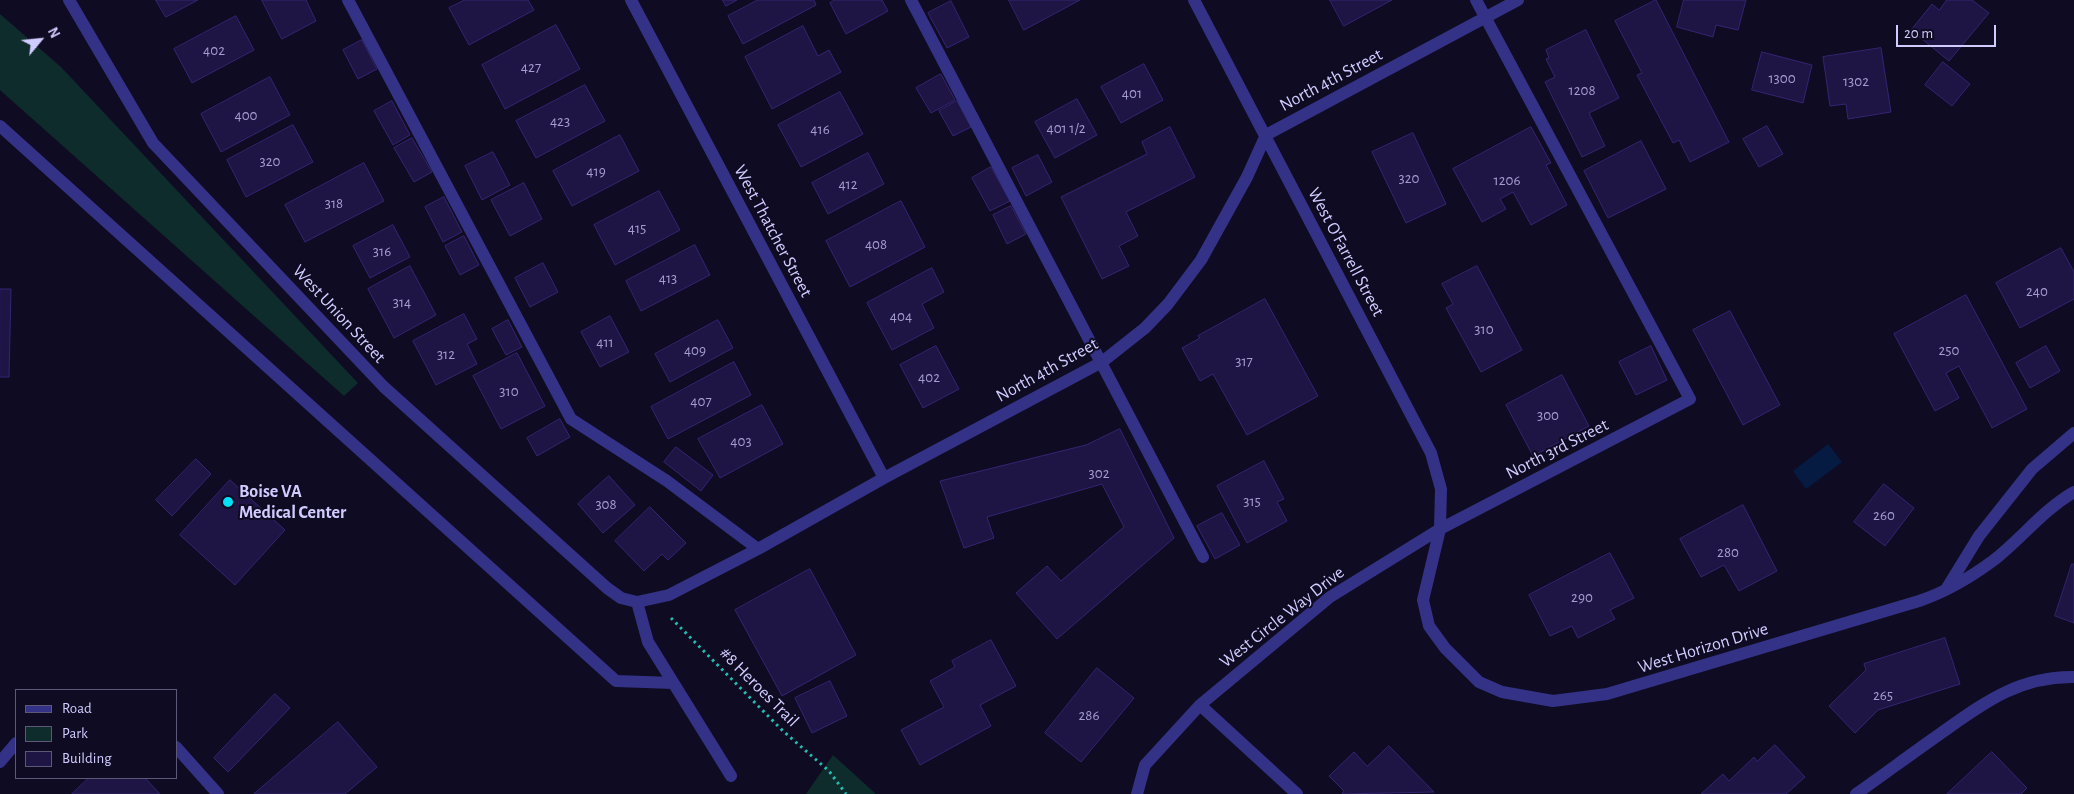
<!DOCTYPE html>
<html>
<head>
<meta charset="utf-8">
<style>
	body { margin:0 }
	#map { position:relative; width:2074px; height:794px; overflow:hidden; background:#0f0b22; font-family:"Alegreya Sans",sans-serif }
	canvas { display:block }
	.legend { position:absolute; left:15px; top:689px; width:162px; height:90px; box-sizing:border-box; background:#0f0b22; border:1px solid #5d587a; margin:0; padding:6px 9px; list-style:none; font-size:15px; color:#d1ccff }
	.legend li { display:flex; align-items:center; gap:10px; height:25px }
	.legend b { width:25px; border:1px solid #5d587a }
	.north { position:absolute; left:15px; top:15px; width:50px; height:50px; -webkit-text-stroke:4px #0f0b22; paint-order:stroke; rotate:62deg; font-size:14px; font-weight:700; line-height:20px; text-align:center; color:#d1ccff }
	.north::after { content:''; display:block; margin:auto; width:18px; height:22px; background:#d1ccff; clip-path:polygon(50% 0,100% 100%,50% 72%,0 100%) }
	.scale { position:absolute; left:1896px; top:25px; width:100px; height:22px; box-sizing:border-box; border:2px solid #d1ccff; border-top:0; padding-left:6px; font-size:15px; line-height:18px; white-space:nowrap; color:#d1ccff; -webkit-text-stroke:4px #0f0b22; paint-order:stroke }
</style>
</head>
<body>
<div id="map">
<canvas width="2074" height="794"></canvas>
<ul class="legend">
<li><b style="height:6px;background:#343286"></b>Road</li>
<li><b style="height:14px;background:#0e2c2b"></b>Park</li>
<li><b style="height:14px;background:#1f1545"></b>Building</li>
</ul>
<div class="north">N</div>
<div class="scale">20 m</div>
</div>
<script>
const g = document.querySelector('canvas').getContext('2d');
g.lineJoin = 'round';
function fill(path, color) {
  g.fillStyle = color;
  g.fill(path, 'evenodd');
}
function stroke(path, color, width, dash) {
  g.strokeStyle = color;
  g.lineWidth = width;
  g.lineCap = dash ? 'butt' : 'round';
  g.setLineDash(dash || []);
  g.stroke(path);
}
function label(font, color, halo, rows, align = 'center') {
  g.font = font + ' "Alegreya Sans",sans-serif';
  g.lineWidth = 4;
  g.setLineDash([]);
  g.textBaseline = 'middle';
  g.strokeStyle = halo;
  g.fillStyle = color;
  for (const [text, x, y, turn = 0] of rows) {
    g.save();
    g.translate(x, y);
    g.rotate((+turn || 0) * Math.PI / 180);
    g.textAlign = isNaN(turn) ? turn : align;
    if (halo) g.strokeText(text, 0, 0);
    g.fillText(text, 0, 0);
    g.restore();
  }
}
const green = new Path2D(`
	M0 14 61 67 358 383 344 396 0 90Z
	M833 755 876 794H806Z`);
const water = new Path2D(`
	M1828 444 1842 462 1806 489 1793 471Z`);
const building = new Path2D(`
	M156 0H198L166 17Z
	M262 0H306L316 21 282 39Z
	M465 0H528L534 10 469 45 449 8Z
	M723 0H737L726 6Z
	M758 0H814L816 5 743 44 728 16Z
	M835 0H882L888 11 846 34 830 3Z
	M1009 0H1080L1024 30Z
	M1330 0H1392L1344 26Z
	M1656 0 1729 142 1690 162 1679 140 1673 143 1637 75 1642 73 1615 21Z
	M1684 0H1746L1738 30 1716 25 1713 37 1677 27Z
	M1947 0H1972L1989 13 1949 61 1911 30 1932 4 1939 10Z
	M951 1 969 37 947 48 928 13Z
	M236 16 254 50 192 83 174 49Z
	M556 25 580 69 505 109 482 65Z
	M803 26 818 56 829 50 841 72 772 109 745 57Z
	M1586 30 1619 98 1589 113 1605 146 1582 157 1545 82 1555 77 1546 59 1549 58 1546 50Z
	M362 40 377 69 358 79 343 50Z
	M1881 48 1891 112 1848 119 1846 104 1830 106 1823 57Z
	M1762 52 1812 65 1803 103 1752 90Z
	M1943 62 1970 84 1952 106 1925 85Z
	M1144 64 1163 100 1121 123 1101 87Z
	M941 74 955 100 931 113 916 88Z
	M270 77 290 115 221 152 201 114Z
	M585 85 605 121 536 158 516 121Z
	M840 92 863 134 801 167 778 125Z
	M1077 99 1097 135 1055 158 1035 122Z
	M392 101 410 135 393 145 374 111Z
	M957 101 971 127 953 136 939 111Z
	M293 125 313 162 246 197 227 160Z
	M1767 126 1783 154 1759 167 1743 139Z
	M1170 127 1195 177 1126 212 1138 236 1119 246 1129 266 1102 279 1061 197 1147 154 1142 142Z
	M1531 127 1551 163 1546 165 1567 205 1531 225 1513 192 1500 199 1506 209 1482 222 1453 169Z
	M1413 133 1446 204 1406 223 1372 152Z
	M620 135 639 171 572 206 553 171Z
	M412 138 432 172 414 182 394 148Z
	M1641 141 1666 189 1608 218 1584 171Z
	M493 152 510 185 482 200 465 166Z
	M868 153 884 184 828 214 812 183Z
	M1038 155 1052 182 1026 196 1012 168Z
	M364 163 384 201 305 242 285 205Z
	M991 167 1010 201 990 211 972 178Z
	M524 183 542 219 510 236 491 200Z
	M659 191 680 230 615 265 594 225Z
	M444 197 462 232 443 242 425 207Z
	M901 201 925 247 850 287 826 241Z
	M1011 206 1026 234 1007 244 993 215Z
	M393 225 410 257 370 278 353 246Z
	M464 236 479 265 460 275 445 246Z
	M695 245 710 275 641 311 626 281Z
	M2061 248 2074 272V299L2020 328 1996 283Z
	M543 263 558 292 530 307 515 278Z
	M410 266 436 315 394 338 368 289Z
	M1477 266 1522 350 1481 372 1446 308 1453 304 1442 284Z
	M932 268 944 292 922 304 934 328 892 350 867 303Z
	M0 289H11L9 377H0Z
	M1966 295 2027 409 1992 428 1959 366 1946 373 1959 398 1935 411 1894 334Z
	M1265 299 1318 396 1247 435 1213 374 1200 381 1182 348 1200 338 1198 336Z
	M1730 311 1780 405 1743 425 1693 330Z
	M464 314 477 339 467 344 477 364 436 385 413 341Z
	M610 316 629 352 600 367 581 332Z
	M508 320 522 347 506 355 492 329Z
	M718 320 733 348 670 382 655 354Z
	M936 346 959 389 923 408 900 365Z
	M1651 346 1667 380 1636 395 1619 362Z
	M2046 346 2060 371 2030 388 2016 363Z
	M517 353 545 406 501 429 473 376Z
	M734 362 751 395 668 439 651 407Z
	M1562 375 1589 426 1533 456 1506 405Z
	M762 405 783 444 720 478 698 439Z
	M560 419 570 437 537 456 527 438Z
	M1120 429 1174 538 1057 639 1016 593 1047 566 1061 581 1124 527 1102 484 987 517 994 538 964 548 940 481 1086 445Z
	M676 447 713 475 701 491 664 462Z
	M196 459 211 474 172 516 156 500Z
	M1264 461 1284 499 1277 502 1287 521 1247 543 1217 486Z
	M609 476 635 505 603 533 578 504Z
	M230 480 285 530 235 585 180 535Z
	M1884 484 1914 508 1885 546 1854 522Z
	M1743 505 1777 571 1739 591 1724 565 1701 577 1680 539Z
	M650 507 686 543 668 560 662 554 644 571 615 541Z
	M1222 513 1240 545 1215 559 1197 526Z
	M1610 553 1634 598 1610 610 1615 619 1578 638 1572 626 1550 636 1529 595Z
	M2072 564H2074V623L2055 616Z
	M810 569 856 655 782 696 735 610Z
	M1945 638 1960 684 1878 710 1855 733 1829 706 1866 670 1864 664Z
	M991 640 1016 686 980 705 991 726 920 765 901 730 944 707 930 681 955 667 952 661Z
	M1097 668 1134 698 1081 762 1045 733Z
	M830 681 847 716 812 733 795 698Z
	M275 694 290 708 228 772 214 758Z
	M338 722 377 767 345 794H254Z
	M1775 745 1805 777 1786 794H1701L1723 774 1729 781 1754 757 1757 761Z
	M1389 746 1434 792 1342 794 1344 791 1329 776 1354 752 1367 766Z
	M1992 752 2027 788 2021 794H1947Z
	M89 778H145L160 794H72Z`);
const path = new Path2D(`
	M671 618 783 731 829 771 846 794`);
const minor = new Path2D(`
	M69 0 153 143 384 387 607 588 621 598 637 602 669 595 758 549 884 478 1102 362 1145 328 1168 304 1201 260 1247 177 1266 135 1518 0
	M348 0 571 419 667 481 758 549
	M631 0 884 478
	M911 0 1203 557
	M1194 0 1431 453 1441 489 1440 529 1423 600 1429 626 1445 648 1479 682 1502 692 1553 701 1607 694 1919 601C1946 592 1971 577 1994 560 2022 538 2043 510 2074 492
	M0 126 616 681 673 683
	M1947 588 1979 536 2032 469 2074 433
	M637 602 648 642 731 776
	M1200 705 1297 794
	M176 747 218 794
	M0 762 16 743
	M1137 794 1145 765 1200 705 1330 597 1440 529 1690 399 1476 0
	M1856 794C1883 775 1910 755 1937 736 1981 705 2017 676 2074 677`);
const markers = [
	[228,502,6,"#00e1f7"]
];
const numberNames = [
	["402",214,50],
	["427",531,67],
	["1300",1782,78],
	["1302",1856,81],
	["1208",1582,90],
	["401",1132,93],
	["400",246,115],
	["423",560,121],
	["401 1/2",1066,128],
	["416",820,129],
	["320",270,161],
	["419",596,171],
	["320",1409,178],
	["1206",1507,180],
	["412",848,184],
	["318",334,203],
	["415",637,228],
	["408",876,244],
	["316",382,251],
	["413",668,278],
	["240",2037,291],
	["314",402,302],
	["404",901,316],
	["310",1484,329],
	["411",605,342],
	["409",695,350],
	["250",1949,350],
	["312",446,354],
	["317",1244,361],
	["402",929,377],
	["310",509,391],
	["407",701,401],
	["300",1548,415],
	["403",741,441],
	["302",1099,473],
	["315",1252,501],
	["308",606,504],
	["260",1884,515],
	["280",1728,552],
	["290",1582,597],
	["265",1883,695],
	["286",1089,715]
];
const streetNames = [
	["North 4th Street",1331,80,-28],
	["West Thatcher Street",773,231,62],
	["West O'Farrell Street",1346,252,62],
	["West Union Street",339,314,47],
	["North 4th Street",1047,370,-29],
	["North 3rd Street",1557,449,-27],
	["West Circle Way Drive",1282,617,-38],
	["West Horizon Drive",1703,648,-17],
	["#8 Heroes Trail",759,687,45]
];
const poiNames = [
	["Boise VA",239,492],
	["Medical Center",239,513]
];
fill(green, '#0e2c2b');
fill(water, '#051b42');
fill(building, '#1f1545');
stroke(building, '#342573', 1);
stroke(path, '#22bdb2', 3, [2.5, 4]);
stroke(minor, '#343286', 12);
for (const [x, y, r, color] of markers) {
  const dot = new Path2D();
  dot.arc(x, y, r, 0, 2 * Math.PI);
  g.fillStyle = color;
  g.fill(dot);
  stroke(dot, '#0f0b22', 2);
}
label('15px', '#a49ed0', null, numberNames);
label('18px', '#d1ccff', '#0f0b22', streetNames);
label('bold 18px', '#d1ccff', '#0f0b22', poiNames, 'left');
</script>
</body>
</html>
